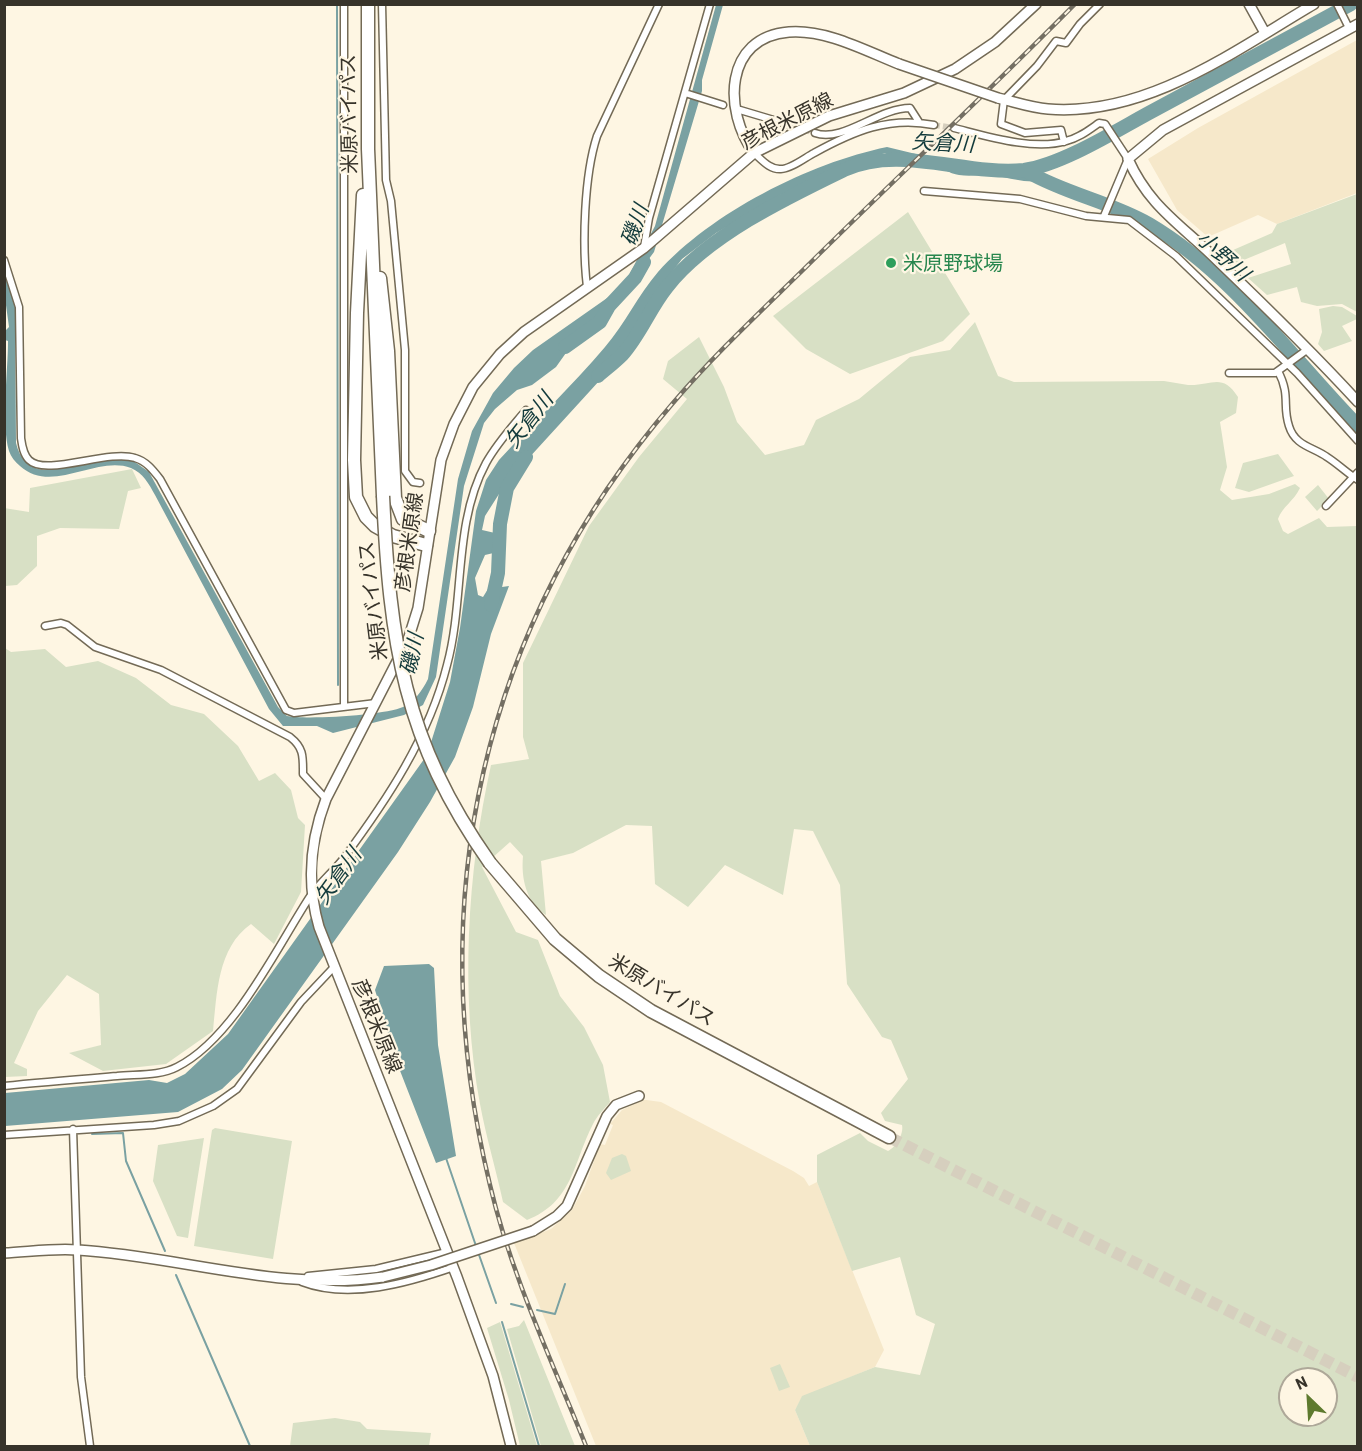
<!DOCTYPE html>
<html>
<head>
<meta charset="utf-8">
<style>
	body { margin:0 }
	#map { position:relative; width:1362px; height:1451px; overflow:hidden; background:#fef6e3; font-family:Barlow,sans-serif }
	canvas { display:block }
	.frame { position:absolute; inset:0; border:6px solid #37332a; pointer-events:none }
	.north { position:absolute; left:1278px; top:1367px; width:60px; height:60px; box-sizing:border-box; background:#fef6e3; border:2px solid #aea899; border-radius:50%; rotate:335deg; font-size:16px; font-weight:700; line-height:24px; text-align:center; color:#37332a }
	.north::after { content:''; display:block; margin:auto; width:21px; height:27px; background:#5e7a2e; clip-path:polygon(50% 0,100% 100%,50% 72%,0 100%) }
</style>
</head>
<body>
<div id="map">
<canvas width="1362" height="1451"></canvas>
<div class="frame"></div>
<div class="north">N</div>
</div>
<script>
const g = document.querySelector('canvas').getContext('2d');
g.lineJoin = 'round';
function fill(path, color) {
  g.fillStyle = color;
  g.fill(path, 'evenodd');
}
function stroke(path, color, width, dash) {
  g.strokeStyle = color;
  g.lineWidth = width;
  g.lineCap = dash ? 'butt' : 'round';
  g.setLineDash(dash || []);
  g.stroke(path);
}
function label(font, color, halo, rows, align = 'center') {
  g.font = font + ' Barlow,"Noto Sans JP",sans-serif';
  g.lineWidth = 4.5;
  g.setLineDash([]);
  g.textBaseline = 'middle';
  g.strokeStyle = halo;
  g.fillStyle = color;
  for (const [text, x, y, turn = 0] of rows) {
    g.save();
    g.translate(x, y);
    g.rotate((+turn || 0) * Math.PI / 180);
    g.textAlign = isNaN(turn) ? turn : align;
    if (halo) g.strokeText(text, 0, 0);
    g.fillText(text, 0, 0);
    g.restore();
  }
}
const built = new Path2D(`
	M1357 40V193L1277 224 1258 215 1208 237 1177 210 1148 159 1198 128Z
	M639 1099 661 1102 793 1171 804 1178 809 1186 817 1182 884 1350 875 1367 802 1397 795 1410 810 1446H596L514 1243 551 1229 572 1210 585 1186 600 1144 605 1145 613 1125 610 1124 622 1110 639 1102Z`);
const green = new Path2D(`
	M1357 194V312L1342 304 1317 306 1301 302 1297 287 1267 295 1248 278 1291 264 1285 243 1234 264 1224 254 1272 233 1277 224Z
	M908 212 970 314 943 341 850 374 806 349 773 316Z
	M1333 306 1342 307 1357 316V319L1342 326 1352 341 1324 351 1318 344 1322 332 1319 309Z
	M975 322 998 376 1014 382 1164 381C1172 382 1180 384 1188 385 1212 386 1222 372 1238 397L1236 413 1220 422 1227 467 1220 490 1232 500 1269 494 1295 484 1300 488C1294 501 1282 507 1278 519L1283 531 1288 534 1319 518 1327 527 1357 526V1446H810L795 1410 802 1396 875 1367 920 1375 935 1324 916 1315 900 1257 852 1271 817 1182V1155L860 1133 868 1141 888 1151C896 1147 904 1134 902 1125L885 1121 881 1113 908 1079 891 1040 882 1037 847 984 840 885 813 831 794 829 783 895 725 865 688 907 655 884 652 826 626 825 573 853 541 861 546 915C526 902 521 879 523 856L510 842 482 867 516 932 538 940 560 996 584 1027 603 1065 610 1102C604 1109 597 1116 593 1124 573 1163 573 1202 527 1220L503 1202C496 1169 486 1137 480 1104 460 995 467 873 491 765L529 759 523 737V663L589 526 639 457 687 399 663 379 668 361 699 337 724 387 737 422 765 455 804 445 816 420 859 399 910 357 950 350ZM1290 1379H1326V1415H1290Z
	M1278 454 1294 476 1249 492 1235 488 1243 463Z
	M132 469 141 488 128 491 119 529 60 528 37 536V566L17 585 5 586 4 508 29 512 30 488Z
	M1318 485 1329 499 1317 511 1305 497Z
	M5 648 11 652 45 649 66 667 98 661 136 678 171 705 204 714 238 746 259 781 275 773 291 790 298 818 305 825 301 892 274 944 251 924C217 948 217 994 213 1031L166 1064 103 1071 69 1053 101 1045 99 994 67 975 38 1011 14 1063 27 1069V1076L5 1077Z
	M215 1128 292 1141 273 1259 194 1246 212 1130Z
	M204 1138 188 1238 177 1236 153 1181 158 1145Z
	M622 1154 626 1156 631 1171 611 1180 606 1173 612 1158Z
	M524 1320 575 1446H541L507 1329 519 1326Z
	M500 1322 537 1446H520L509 1400 487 1328Z
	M780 1364 790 1387 779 1391 770 1368Z
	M335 1418 360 1422 367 1429 431 1433 429 1446H290L293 1423Z`);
const water = new Path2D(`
	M716 5H723L702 80V91L654 252 619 299 573 343 556 367 532 385 517 390 495 409 484 423 464 486 436 677 423 705 404 715 333 733 317 726H283L269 709 155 495C149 484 143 473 131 468 96 455 52 495 20 466 15 462 11 457 9 451 1 423 8 372 8 341L5 340 4 332 9 327 5 298 4 268 15 307 16 443C20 459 28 468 44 470L123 458 132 460 149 472 278 707 287 716C307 720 386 715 403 707 415 701 422 691 428 679L458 479 472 431 493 393 514 368 533 350 610 296 625 282 633 268 655 226Z
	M887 147 953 163C967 171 980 167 995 170 1016 174 1021 178 1043 176L1047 180C1028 184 1015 179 996 176 984 174 971 177 959 175 950 174 939 166 929 164 914 160 898 163 885 153L818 177 805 186 780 195 716 233 682 259 659 289 626 346 600 380 506 483 485 516 482 530 495 533 504 542 502 551 485 555 475 578 478 595 483 597 488 589 509 586 491 634 473 707 455 757 430 802 398 852 242 1070 222 1089 178 1112 5 1126V1093L149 1080 167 1083 185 1074 228 1034 427 755 450 682 460 628 476 511 486 480 499 460C534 422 572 386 605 347 625 324 638 295 658 272 711 213 809 163 887 147Z
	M429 964 434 968 438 1045 456 1156 436 1163 397 1063 375 990 384 966Z`);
const stream = new Path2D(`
	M337 4 338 685
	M92 1134 123 1133 126 1161 165 1251
	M446 1158 476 1246
	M478 1252 496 1303
	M176 1275 250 1446
	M511 1304 523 1307
	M537 1310 555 1314 565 1284
	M502 1322 539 1446`);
const river = new Path2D(`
	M1028 172C1066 194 1111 202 1149 224 1232 273 1292 358 1358 426
	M565 347 600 322 609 306 635 278 644 262
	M598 376C606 369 615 362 622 355 640 335 650 308 667 287 707 236 786 198 844 170 900 144 965 176 1024 170 1061 165 1114 132 1147 114 1215 78 1283 41 1351 4
	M491 605 498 573 500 524 507 488 526 457`);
const streetTunnel = new Path2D(`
	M787 124 815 133
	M934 125 954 128`);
const highwayTunnel = new Path2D(`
	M889 1137 1358 1377`);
const street = new Path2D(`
	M344 4V707
	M382 4 386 180 391 201 405 350V471L413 482 420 483
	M1337 4 1349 28
	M685 93 723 105
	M740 110 787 124
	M954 128C986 136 1034 151 1066 141 1079 138 1089 130 1099 123L1105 124 1128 159 1104 216
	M815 133C843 143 878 108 910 108L919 122
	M1064 142 1061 130 1025 133 1001 124 1004 100 1037 66 1056 41 1066 43 1080 24 1100 4
	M754 153C762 160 770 170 781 169 791 169 806 157 814 153 854 131 889 116 934 125
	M924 191 1020 199 1086 216 1129 220 1176 256 1297 373 1358 441
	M644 247 649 218 710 4
	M4 260 19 307 21 438C22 445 23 454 29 460 46 477 108 449 135 458 146 461 153 470 160 479L286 710 294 713 376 703
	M587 287C582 245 584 176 597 136L659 4
	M1278 371C1291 396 1282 405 1289 426 1295 446 1313 447 1327 457 1338 464 1347 473 1358 480
	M1229 373H1275L1308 349
	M1326 506 1358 472
	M45 626 61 623 67 625 95 647 161 670 290 737C304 748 303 757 303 774L326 799
	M4 1086C42 1082 80 1079 117 1076 136 1074 160 1076 177 1067 233 1039 276 949 309 898 319 883 333 872 343 859 387 800 429 737 447 665 465 599 453 524 486 463 497 443 512 427 526 410
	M73 1129 81 1377 90 1446
	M4 1135 154 1125 179 1121 213 1106 237 1089 301 1002 334 967
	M308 1276 376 1269 447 1252
	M302 1282C349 1300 408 1283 454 1267`);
const secondary = new Path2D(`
	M1249 4 1265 33
	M1358 24 1163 130 1128 159C1150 208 1182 225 1218 261 1266 307 1313 353 1358 402
	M998 98C1015 102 1032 108 1048 109 1146 117 1234 51 1314 4
	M754 153C723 111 724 37 789 32 826 29 866 51 899 64
	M533 1231 557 1216 567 1206 607 1116 616 1105 639 1096
	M4 1253C28 1252 54 1248 78 1250 179 1256 281 1292 383 1277
	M511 1446 493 1376 457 1277 319 927C306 882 310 841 326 799L408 640 418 608 441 460 454 424 473 387 500 354 524 332 644 248 754 153 829 116 904 93 955 69 995 42 1036 4`);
const highway = new Path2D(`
	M368 4V149L383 496
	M363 195 357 313 354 460 356 497 366 517 375 526 393 536 426 545
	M380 278 388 351 395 498 403 519 429 531
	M490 863 555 939 599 976 651 1011 889 1137`);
const rail = new Path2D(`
	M586 1446C552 1361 511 1275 490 1185 421 901 481 626 673 403 713 356 759 313 803 270 893 181 986 94 1075 4`);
const secondaryBridge = new Path2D(`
	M899 64 998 98
	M383 1277 431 1265 533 1231`);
const highwayBridge = new Path2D(`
	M383 496C390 642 403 740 490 863`);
const markers = [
	[891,263,6,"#2e9e5b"]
];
const streetNames = [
	["米原バイパス",349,114,-91],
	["彦根米原線",787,121,-27],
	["彦根米原線",409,542,-82],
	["米原バイパス",373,601,-97],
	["米原バイパス",662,990,31],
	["彦根米原線",377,1026,68]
];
const leisureNames = [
	["米原野球場",903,263]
];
const waterNames = [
	["矢倉川",943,143,3],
	["磯川",635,225,-70],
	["小野川",1223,256,42],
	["矢倉川",529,420,-52],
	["磯川",412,654,-78],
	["矢倉川",338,876,-54]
];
fill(built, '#f6e8ca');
fill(green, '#d8e0c5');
fill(water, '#7aa1a2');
stroke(stream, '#7aa1a2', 2);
stroke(river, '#7aa1a2', 14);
stroke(streetTunnel, '#d6cfbe', 6, [6, 3]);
stroke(highwayTunnel, '#d6cfbe', 12, [12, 6]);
stroke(street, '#736a56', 9);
stroke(secondary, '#736a56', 12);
stroke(highway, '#736a56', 15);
stroke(street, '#fff', 6);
stroke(secondary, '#fff', 9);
stroke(highway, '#fff', 12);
stroke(rail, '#746f63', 4.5);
stroke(rail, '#fef6e3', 2, [7]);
stroke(secondaryBridge, '#736a56', 12, []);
stroke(highwayBridge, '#736a56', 15, []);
stroke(secondaryBridge, '#fff', 9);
stroke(highwayBridge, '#fff', 12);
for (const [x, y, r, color] of markers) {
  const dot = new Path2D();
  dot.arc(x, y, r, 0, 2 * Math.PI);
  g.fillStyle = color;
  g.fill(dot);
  stroke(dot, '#fef6e3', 2);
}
label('20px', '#37332a', '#fef6e3', streetNames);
label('20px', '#27864d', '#fef6e3', leisureNames, 'left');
label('italic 21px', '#123a3b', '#fef6e3', waterNames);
</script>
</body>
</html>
